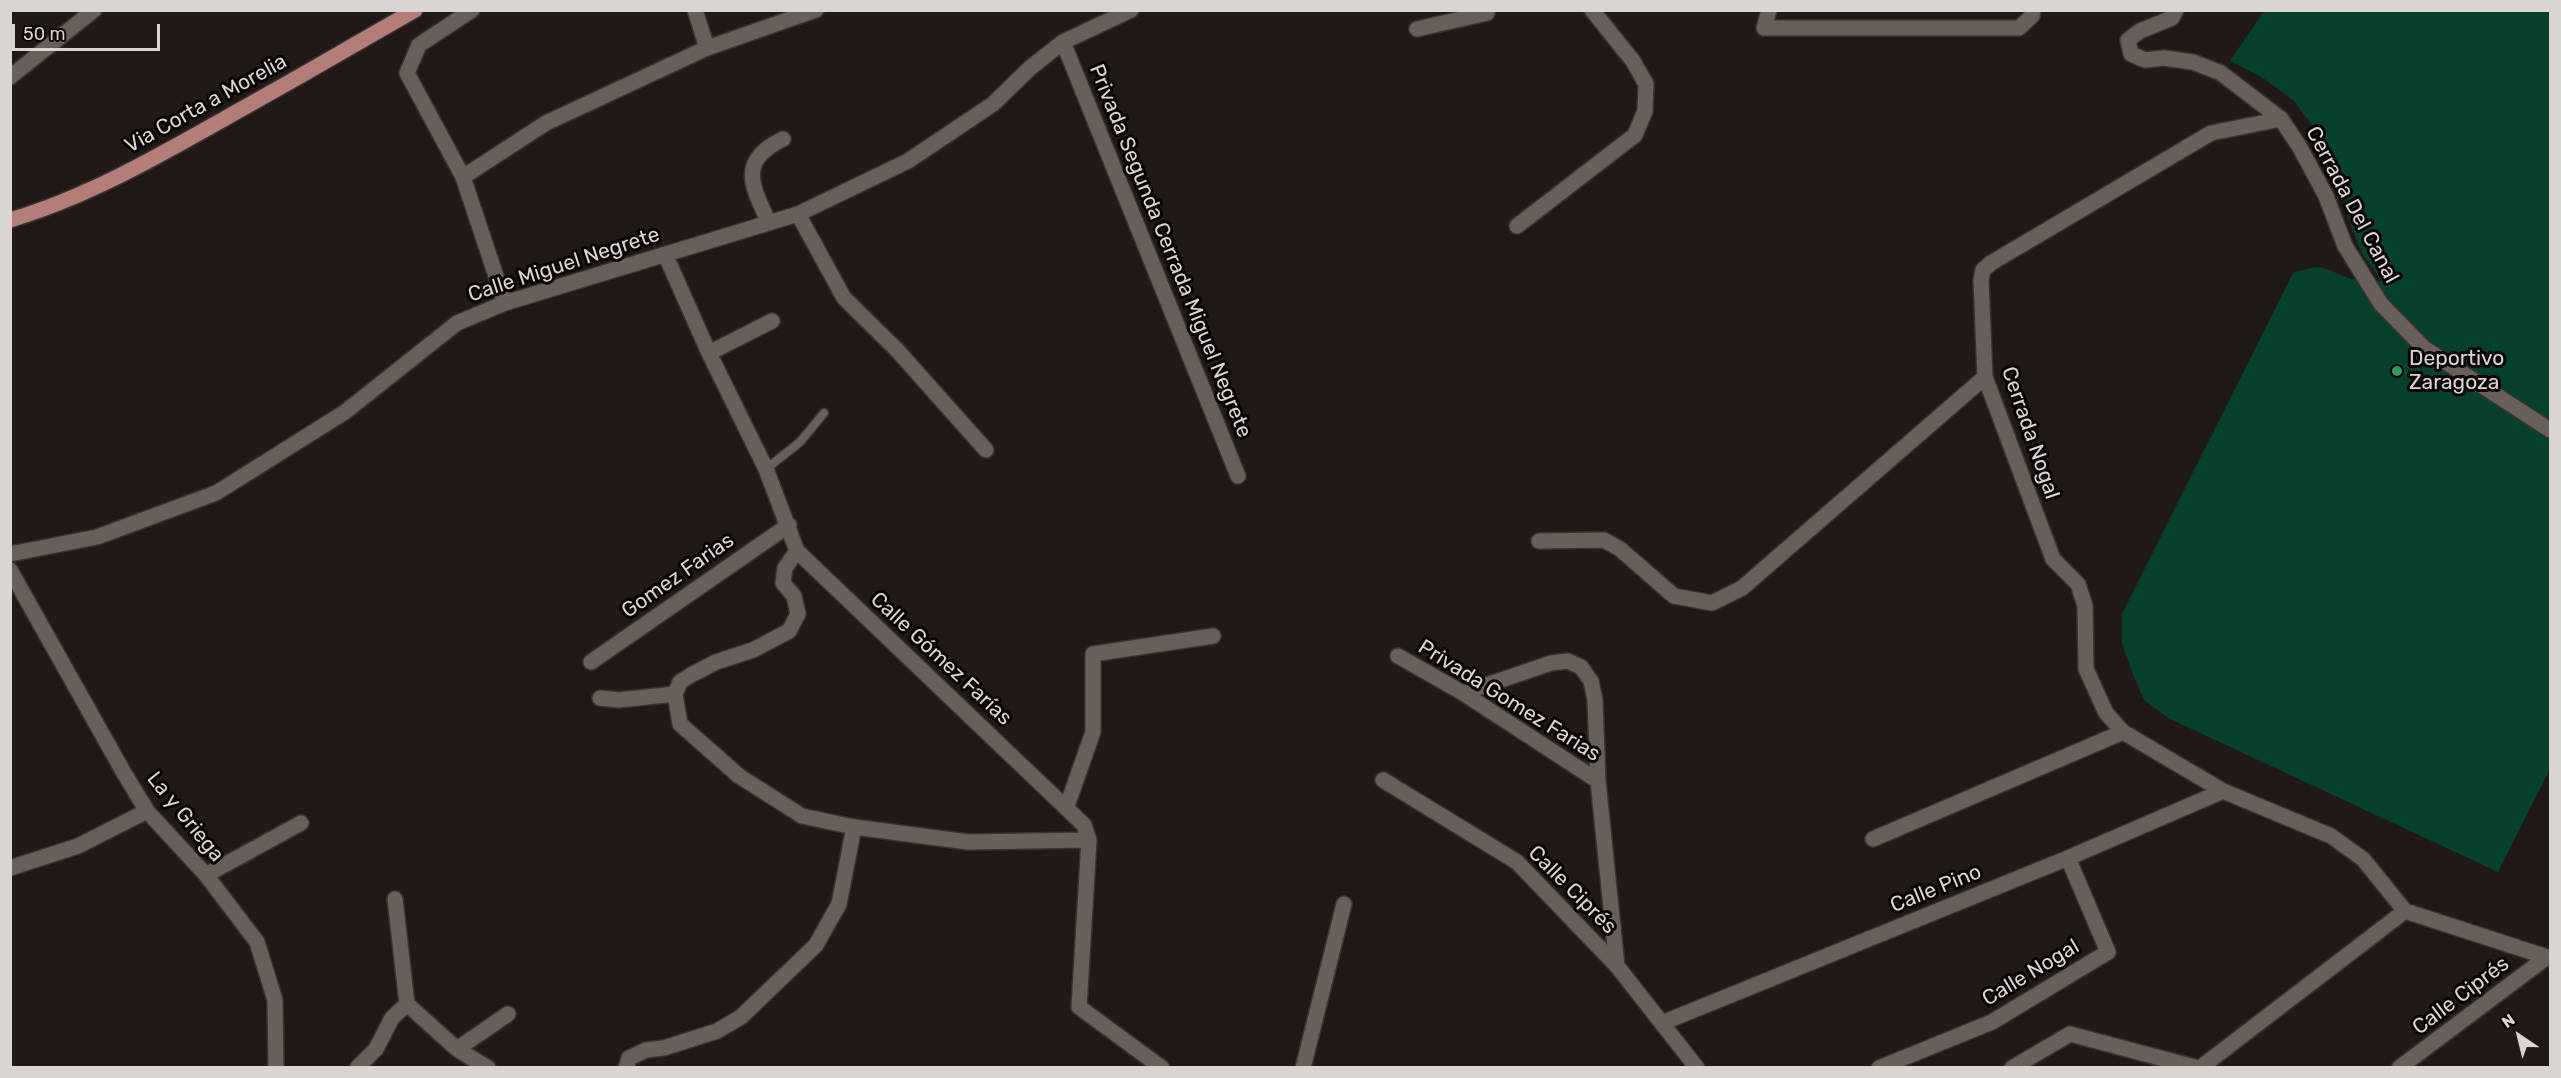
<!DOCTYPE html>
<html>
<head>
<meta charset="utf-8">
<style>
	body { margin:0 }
	#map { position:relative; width:2561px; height:1078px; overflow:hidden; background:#211915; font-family:Rubik,sans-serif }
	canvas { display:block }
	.frame { position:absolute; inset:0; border:12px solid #dbd5d2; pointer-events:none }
	.north { position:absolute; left:2489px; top:1006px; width:60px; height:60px; -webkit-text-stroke:4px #080504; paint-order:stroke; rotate:325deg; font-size:16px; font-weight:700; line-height:24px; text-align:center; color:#dbd5d2 }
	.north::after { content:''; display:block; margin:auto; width:21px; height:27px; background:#dbd5d2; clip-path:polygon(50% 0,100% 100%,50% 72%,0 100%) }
	.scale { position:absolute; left:12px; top:24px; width:148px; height:27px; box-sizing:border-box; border:3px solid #dbd5d2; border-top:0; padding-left:8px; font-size:18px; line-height:21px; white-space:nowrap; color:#dbd5d2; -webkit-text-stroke:4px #080504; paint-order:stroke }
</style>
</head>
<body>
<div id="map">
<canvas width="2561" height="1078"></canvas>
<div class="frame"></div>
<div class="north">N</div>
<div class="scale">50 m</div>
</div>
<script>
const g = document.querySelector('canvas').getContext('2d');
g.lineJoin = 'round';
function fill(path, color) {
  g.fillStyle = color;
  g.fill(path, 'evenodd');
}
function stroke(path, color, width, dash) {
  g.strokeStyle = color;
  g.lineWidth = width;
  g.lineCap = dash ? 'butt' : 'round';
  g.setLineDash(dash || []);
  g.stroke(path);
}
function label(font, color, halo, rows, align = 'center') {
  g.font = font + ' Rubik,sans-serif';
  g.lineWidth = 6;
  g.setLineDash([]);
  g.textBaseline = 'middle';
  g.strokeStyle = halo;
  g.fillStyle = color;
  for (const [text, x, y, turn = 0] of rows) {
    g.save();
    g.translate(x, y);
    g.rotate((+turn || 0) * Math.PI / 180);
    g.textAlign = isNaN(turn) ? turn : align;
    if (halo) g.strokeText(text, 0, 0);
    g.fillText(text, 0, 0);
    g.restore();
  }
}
const green = new Path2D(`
	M2264 11H2550V769L2498 872 2168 718 2144 700 2133 675 2122 644V614L2293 273C2324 263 2320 267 2348 278 2358 281 2372 281 2382 281L2361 252 2346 212 2345 186 2326 145 2294 101 2263 78 2230 61Z`);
const service = new Path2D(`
	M766 469 800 442 824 413`);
const minor = new Path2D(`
	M472 10 419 45 407 73 463 177 505 303
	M695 10 707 48
	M1769 10 1764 28H2019L2032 16 2033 10
	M2176 10 2172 18 2140 31 2128 40 2131 54 2145 60 2164 58 2193 62 2221 73 2281 119 2299 146 2326 196 2345 246 2381 304 2424 348 2550 430
	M1417 29 1487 13 1486 10
	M1063 42 1238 476
	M10 77 94 10
	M2281 119 2211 133 1991 263 1983 270 1981 280 1985 377 2053 559 2078 584 2085 606 2086 669 2106 713 2123 732 2223 791 2331 836 2363 859 2405 911 2550 958
	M463 177 546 123 707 48 816 10
	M798 214 844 298 897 350 986 450
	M769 223C752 186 737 161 783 139
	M1517 226 1635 135 1645 111 1646 84 1633 61 1592 10
	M665 254 709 353 766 469 797 551 1084 825 1089 840 1079 1007 1162 1068
	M709 353 772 321
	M1539 541 1604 540 1620 549 1674 596 1712 603 1742 588 1985 377
	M797 551 785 568 783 583 794 596 798 614 789 631 753 650 716 662 691 675 680 682 675 694 680 724 739 776 802 816 854 827 968 842 1089 840
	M10 554 97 537 216 493 345 412 457 323 505 303 798 214 908 161 993 104 1030 68 1063 42 1131 10
	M10 570 124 773 147 811 206 875 257 942 275 1000 276 1068
	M1398 656 1463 693 1598 781
	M591 662 789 525
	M1463 693 1551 663 1568 661 1581 667 1591 681 1595 700 1598 781 1617 966
	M600 698 619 700 675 694
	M1383 780 1517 862 1617 966 1697 1068
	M1067 806 1093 732V654L1213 636
	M1873 839 2123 732
	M10 868 78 846 147 811
	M206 875 301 823
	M395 899 407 1004
	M407 1004 457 1049 488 1068
	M1662 1023 2068 858 2223 791
	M457 1049 508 1014
	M357 1068 376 1049 392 1018 407 1004
	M626 1068 629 1058 646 1050 664 1048 717 1031 741 1017 816 945 839 904 854 827
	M1303 1068 1344 904
	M1879 1068 1992 1022 2108 952 2068 858
	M2012 1068 2070 1034 2198 1068
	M2200 1068 2405 911
	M2399 1068 2547 957`);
const primary = new Path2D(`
	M10 220C87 197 155 158 224 119 288 83 351 47 415 10`);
const markers = [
	[2397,371,6,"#2e9e5b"]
];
const streetNames = [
	["Via Corta a Morelia",206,104,-29],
	["Cerrada Del Canal",2352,205,62],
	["Privada Segunda Cerrada Miguel Negrete",1170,251,68],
	["Calle Miguel Negrete",564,265,-18],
	["Cerrada Nogal",2030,433,71],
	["Gomez Farias",678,576,-35],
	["Calle Gómez Farías",941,659,43],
	["Privada Gomez Farias",1509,701,32],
	["La y Griega",185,817,51],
	["Calle Pino",1936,889,-22],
	["Calle Ciprés",1572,890,45],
	["Calle Nogal",2031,973,-31],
	["Calle Ciprés",2461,996,-37]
];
const poiNames = [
	["Deportivo",2409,359],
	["Zaragoza",2409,383]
];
fill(green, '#07402d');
stroke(service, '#383331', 11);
stroke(minor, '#383331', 18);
stroke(primary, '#383331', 18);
stroke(service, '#685e5a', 8);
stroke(minor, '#685e5a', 15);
stroke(primary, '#b37e77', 15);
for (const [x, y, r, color] of markers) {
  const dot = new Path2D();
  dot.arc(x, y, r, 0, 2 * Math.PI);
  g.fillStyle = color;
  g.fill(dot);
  stroke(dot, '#080504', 2);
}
label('21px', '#dbd5d2', '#080504', streetNames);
label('21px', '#dbd5d2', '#080504', poiNames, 'left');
</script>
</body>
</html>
